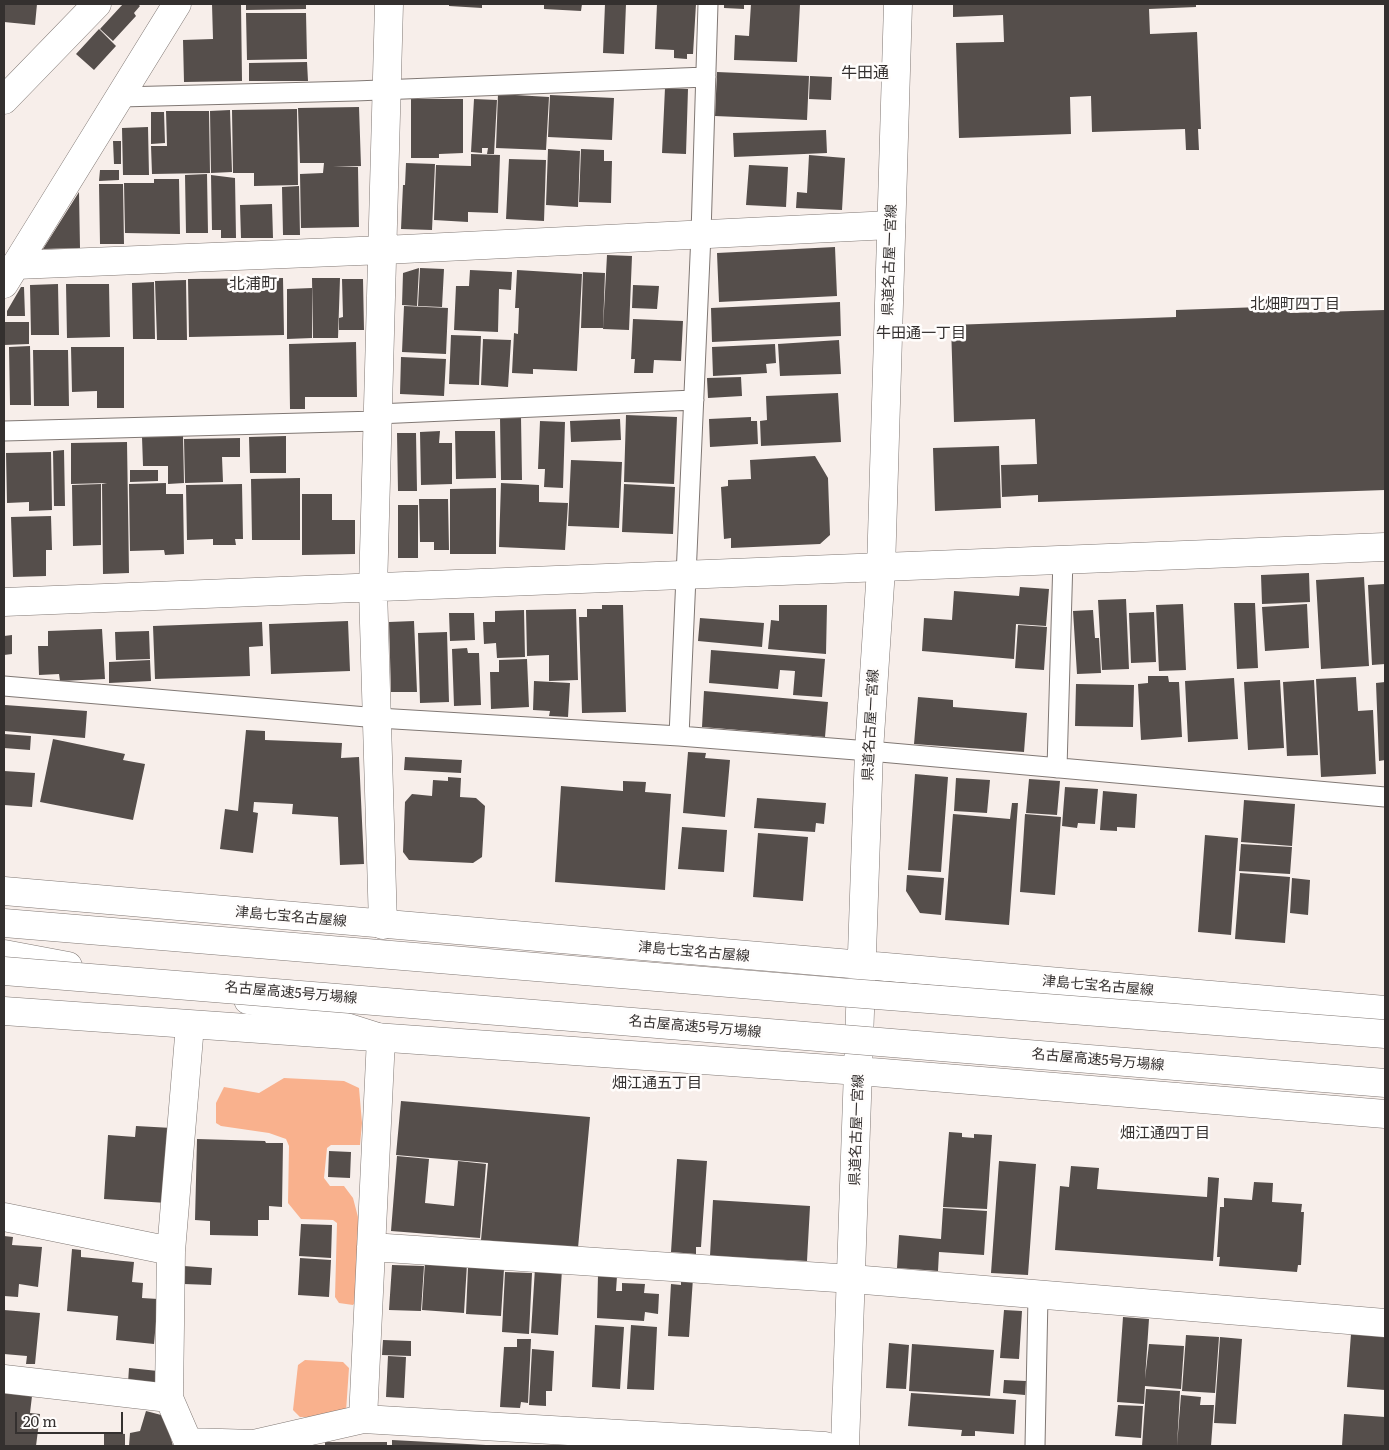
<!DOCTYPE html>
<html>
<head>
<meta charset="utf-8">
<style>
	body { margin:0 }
	#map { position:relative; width:1389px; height:1450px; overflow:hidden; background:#f7eeea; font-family:Literata,serif }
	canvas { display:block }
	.frame { position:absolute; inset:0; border:5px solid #34302f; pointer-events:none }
	.scale { position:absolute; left:15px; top:1412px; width:108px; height:22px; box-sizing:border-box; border:2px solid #34302f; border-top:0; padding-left:6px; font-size:15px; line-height:18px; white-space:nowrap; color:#34302f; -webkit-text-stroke:4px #fffdfc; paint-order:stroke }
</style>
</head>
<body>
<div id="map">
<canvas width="1389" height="1450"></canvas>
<div class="frame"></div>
<div class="scale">20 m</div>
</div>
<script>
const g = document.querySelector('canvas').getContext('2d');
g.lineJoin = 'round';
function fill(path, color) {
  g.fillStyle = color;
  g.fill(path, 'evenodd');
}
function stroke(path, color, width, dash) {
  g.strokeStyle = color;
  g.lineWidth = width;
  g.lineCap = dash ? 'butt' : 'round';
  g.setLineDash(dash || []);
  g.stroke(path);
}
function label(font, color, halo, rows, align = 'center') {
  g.font = font + ' Literata,"Noto Sans JP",serif';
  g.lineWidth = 5;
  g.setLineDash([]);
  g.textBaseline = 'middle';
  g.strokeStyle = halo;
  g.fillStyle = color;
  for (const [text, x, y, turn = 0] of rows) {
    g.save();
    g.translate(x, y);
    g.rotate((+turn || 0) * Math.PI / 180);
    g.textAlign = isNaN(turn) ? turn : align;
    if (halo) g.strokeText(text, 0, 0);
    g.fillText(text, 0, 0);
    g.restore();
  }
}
const green = new Path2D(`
	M284 1078 344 1081 359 1088 362 1123 360 1145H331L327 1148 324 1178 330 1186H344L353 1198 358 1217 361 1258 360 1296 353 1305 339 1303 335 1297 337 1223 333 1220 301 1219 288 1203 289 1146 286 1139 269 1133 221 1126 216 1123V1103L224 1087 259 1093Z
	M305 1360 343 1362 349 1368 346 1411 340 1417H300L293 1410 298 1365Z`);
const building = new Path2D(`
	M4 4H37L35 25 4 22Z
	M123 4H138L140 6 134 13 136 16 113 41 100 29Z
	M212 4H241L242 81 184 82 183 40 213 39Z
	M246 4H306V9L246 10Z
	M449 4H482V8L449 6Z
	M544 4H582L581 11 544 9Z
	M605 4H626L624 54 603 53Z
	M657 4H696L693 54H687V59L674 58V50L655 49Z
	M724 4H744V9L724 8Z
	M751 4H800L797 62 734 60 735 35 749 36Z
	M953 4H1196V7L1149 9 1150 34 1197 32 1201 129H1198L1199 150H1186L1185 129 1092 132 1091 96 1070 97 1071 134 959 138 956 43 1004 42 1003 15 953 17Z
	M246 13H306L307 59 247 60Z
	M99 29 116 46 94 70 76 54Z
	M307 62 308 81H249V63Z
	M717 72 809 76 807 120 715 116Z
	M810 76 832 77 831 100 809 99Z
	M665 88 688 89 686 154 662 153Z
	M498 94 549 97 546 150 496 148Z
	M550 95 614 98 612 140 548 137Z
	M411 99H463V153L439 154V158H411Z
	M474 99 497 100 494 154H487L488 148H482V153L471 152Z
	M359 107 361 166 333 167H358L359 227 301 228 300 174 323 173 324 163H300L298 108Z
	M297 109 298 185 254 186V173H233L232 110Z
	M230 110 232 172 211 173 210 111Z
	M166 111H209L210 173 152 174 151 146H167Z
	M151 112H164L165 143 151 144Z
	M148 127 149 175H123L122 128Z
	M826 130 827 153 734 157 733 133Z
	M113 141H121V164H114Z
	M548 149 580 151 578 207 546 205Z
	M581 149 604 150V161H612L611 203 579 202Z
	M471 154 500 155 498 213 468 212V222L434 220 436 165 471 166Z
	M809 155 845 158 842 210 796 208 797 192 807 193Z
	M509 159 546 160 544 221 506 219Z
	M406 163 435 164 432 230 401 229 403 185H405Z
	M749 165 788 167 786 207 746 205Z
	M100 170H119V180L99 181Z
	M207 174 208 233H186L185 175Z
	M211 175 235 178 236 238H221V230H212Z
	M154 179H179L180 234 125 233 124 183H154Z
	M99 184H123L124 244H100Z
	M299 186 300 235H283L282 187Z
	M79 192 80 248 43 249Z
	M272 204 273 238H241L240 205Z
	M835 247 837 296 719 302 717 253Z
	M607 255 632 256 629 330 603 329Z
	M419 268 417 306 402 305 403 273Z
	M420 268 444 269 442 307 418 306Z
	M470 270 512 272 511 290 499 289 498 332 454 330 456 286H469Z
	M517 270 582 274 577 371 533 369V374L512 373 514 333 518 334 519 308H515Z
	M583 272 605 273 603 328H581Z
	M283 278 284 335 189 337 188 279Z
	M312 278H340L338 338H313Z
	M342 279H363L364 330H339V318L343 317Z
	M186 280 187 340H157L155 281Z
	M154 282 155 339H133L132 283Z
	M58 284 59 335H31L30 285Z
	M66 284H109L110 337 67 338Z
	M633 285 659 286 657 309 632 308Z
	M21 287H24L25 316H7V311Z
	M312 288V338L287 339V289Z
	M840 302 841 336 712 342 711 308Z
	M404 306 448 308 446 354 402 352Z
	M1289 306 1290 313 1385 310V490L1038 502V495L1002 497 1001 465 1037 464 1035 419 954 422 951 325 1176 317V310Z
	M633 319 683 321 681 361 654 360 653 373H634L635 359H631Z
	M4 322H29V344L4 345Z
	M451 335 481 336 479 385 449 384Z
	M483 339 511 340 508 387 481 385Z
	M839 340 841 374 780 376 778 344Z
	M356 342 357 397H305V409H290L289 344Z
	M775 344 776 363 766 364 767 373 713 376 712 347Z
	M30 346 31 405H10L9 347Z
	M71 347H124V408H97V391L72 392Z
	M33 350H68L69 406H34Z
	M401 357 446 359 444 396 400 394Z
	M741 377 742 396 708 398 707 378Z
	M838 393 841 442 761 446 760 421 767 420 766 396Z
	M626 415 677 417 674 484 624 482Z
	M500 417H521L522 480H501Z
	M751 417V421H757L758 444 710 447 709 419Z
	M620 419 621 440 571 442 570 421Z
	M540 421 565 422 563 488 544 487 545 469H538Z
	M440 431 439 443H452V484L421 485 420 432Z
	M455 431H495L496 478 456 479Z
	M397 433H416L417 491H398Z
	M183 436 184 483 168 484V466H143L142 437Z
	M286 436V473H250L249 437Z
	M240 438V457H222L223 482 185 483 184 439Z
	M127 442 129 573 103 574 102 484 107 483 71 484V443Z
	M999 446 1001 508 935 511 933 448Z
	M64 450 65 506H54L53 451Z
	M51 452 52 510 29 511V502L7 503 6 453Z
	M815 456 828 478 830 535 820 544 731 548V538L724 539 721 487 728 486V480L751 479 750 460Z
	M571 460 622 462 619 528 568 526Z
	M130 470H158V481L130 482Z
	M300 478V540H252L251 479Z
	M166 483V494H183L184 554 165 555 164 550 130 551 129 484Z
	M501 483 539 485V502L568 503 565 550 499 547Z
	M101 484V545L73 546 72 485Z
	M242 484 243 539H235L236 545H213V539L187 540 186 485Z
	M624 484 675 487 673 534 622 532Z
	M496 488V554H450V489Z
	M302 494H332V520H355V554L302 555Z
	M419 499H448L449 550H434V542H420Z
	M398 505H418V558H398Z
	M51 516 52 550H46V576L13 577 11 517Z
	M1309 573 1310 602 1262 604 1261 575Z
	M1364 577 1369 666 1321 669 1316 580Z
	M1385 584V664L1372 665 1368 585Z
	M1020 587 1049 589 1046 626 1016 624 1014 659 922 651 924 618 952 620 954 591 1019 596Z
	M1126 599 1129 669 1102 670 1098 600Z
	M1234 603H1255L1258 668 1237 669Z
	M1183 604 1186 670 1159 671 1156 605Z
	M1307 604 1309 648 1265 651 1262 607Z
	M602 605H623L626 712 582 713 579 617H587V609H602Z
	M779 605H827L826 654 768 649 771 620 779 621Z
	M576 609 578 680 549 681V655L527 656 526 610Z
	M524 610 525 657 497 658 496 643 484 644 483 622H495V611Z
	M1093 610 1095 638H1099L1101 673 1077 674 1073 611Z
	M1154 612 1156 662 1131 663 1129 613Z
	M449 613H474L475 640 450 641Z
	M700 618 764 623 762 647 698 641Z
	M348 621 350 671 271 674 269 624Z
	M414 621 417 692H391L389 622Z
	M262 622 263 646 249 647 250 676 155 679 153 626Z
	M1018 625 1047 627 1044 670 1015 668Z
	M102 629 105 679 60 681 59 674 39 675 38 646H48V631Z
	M149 631 150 659 116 660 115 632Z
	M447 632 449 702 420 703 418 633Z
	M12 635V654L4 655V636Z
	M467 648 468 653H479L481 705 454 706 452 649Z
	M711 650 825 659 822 697 793 695 795 671 780 670 778 689 709 683Z
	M527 659 529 707 491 709 490 672H499V660Z
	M150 660 151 681 109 683V662Z
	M1148 676H1168L1169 682H1179L1182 737 1141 740 1138 684 1148 683Z
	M1356 677 1358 711 1373 710 1376 774 1321 777 1316 679Z
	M1234 678 1238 739 1188 742 1185 681Z
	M1280 680 1284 748 1248 750 1244 682Z
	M1314 680 1318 755 1287 756 1283 682Z
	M534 681 570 683 568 717 549 716 550 711 533 710Z
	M1385 682V760L1379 761 1376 683Z
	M1076 684 1134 685 1133 727 1075 726Z
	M704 691 828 702 825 737 702 727Z
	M918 697 953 700V707L1027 713 1024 752 914 744Z
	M5 705 87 711 85 738 4 731Z
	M246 730 265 731V740L342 743 341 758 359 757 364 864 340 865 338 817 292 814 293 804 254 802 253 812 258 813 253 853 220 849 225 809 238 811Z
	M4 734 31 736 30 750 4 748Z
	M53 739 125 754 123 760 145 764 133 820 40 802Z
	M688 752 706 753 705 758 730 760 725 817 683 813Z
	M405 757 462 760 461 773 404 770Z
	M4 771 35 773 32 807 4 805Z
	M915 774 948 777 941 872 908 870Z
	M448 777 461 778 460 797 476 798 485 806 482 857 473 863 409 860 403 852 405 802 412 794 432 796 433 780 448 781Z
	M956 778 990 780 987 813 954 811Z
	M1029 779 1060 781 1057 815 1026 813Z
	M623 781 646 782 645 792 671 794 665 890 555 882 561 786 623 791Z
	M1065 787 1098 789 1095 824 1078 823 1077 828 1062 826Z
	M1103 791 1137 794 1135 828 1117 827V831L1100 830Z
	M757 798 826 803 824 824 816 823 815 832 754 828Z
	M1244 800 1295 804 1292 846 1241 842Z
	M1012 803H1018L1009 925 945 920 953 814 1010 819Z
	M1025 814 1061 817 1055 895 1020 892Z
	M682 827 727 830 724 872 678 869Z
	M758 833 808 837 803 901 753 897Z
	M1205 835 1238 838 1231 935 1198 932Z
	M1241 844 1292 847 1290 874 1239 871Z
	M1240 873 1290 877 1285 943 1235 939Z
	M907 875 944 878 941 915 920 913 906 891Z
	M1292 878 1310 880 1308 915 1290 913Z
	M401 1101 590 1117 578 1248 481 1240 488 1163 396 1155Z
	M136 1126 172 1128 167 1203 104 1199 108 1135 135 1137Z
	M949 1132 962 1133V1137L974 1138V1134L992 1135 987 1209 943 1207Z
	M197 1139 265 1141 266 1143H283L282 1207 269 1206V1220H258V1236L210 1235V1221L195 1220Z
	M329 1151 351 1152 350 1178 328 1177Z
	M397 1156 429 1159 425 1203 454 1206 458 1161 486 1164 480 1238 391 1231Z
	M677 1159 707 1161 701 1247H696V1254L671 1252Z
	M999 1161 1036 1164 1028 1275 991 1273Z
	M1071 1166 1099 1168 1097 1189 1207 1197 1208 1177 1219 1178 1213 1261 1055 1250 1060 1186 1069 1187Z
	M1254 1182 1273 1183 1272 1202 1302 1204 1301 1212H1304L1301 1265H1298L1297 1272 1219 1266 1220 1257H1217L1220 1207H1224V1198L1252 1200Z
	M713 1200 810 1206 807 1261 710 1256Z
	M943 1208 987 1211 984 1255 939 1252 938 1271 897 1268 899 1235 941 1239Z
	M301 1224 332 1225 331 1258 299 1256Z
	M4 1236 13 1237 12 1245 42 1247 38 1287 19 1284 18 1297 4 1296Z
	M72 1249 81 1250V1257L134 1262 132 1282 143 1283 142 1298 158 1299 154 1344 116 1340 118 1316 67 1311Z
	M300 1258 331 1260 329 1297 298 1295Z
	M425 1262 467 1264 464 1313 422 1310Z
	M392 1265 424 1266 421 1311 389 1310Z
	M184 1266 212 1268 211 1285 184 1284Z
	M468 1267 504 1269 501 1316 466 1314Z
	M535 1268 562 1269 558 1335 531 1333Z
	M505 1272 532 1273 529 1334 502 1332Z
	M598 1275 617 1276 616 1291H622V1283L645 1284 644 1293 659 1294 658 1314 645 1312 644 1321 597 1318Z
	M681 1277 693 1278 689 1337 668 1336 671 1284 681 1285Z
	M4 1310 40 1313 35 1364H26L27 1356 4 1354Z
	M1004 1310 1022 1311 1019 1359 1000 1358Z
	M1123 1317 1149 1319 1145 1379 1149 1344 1184 1346 1181 1389 1145 1386 1144 1404 1117 1402Z
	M595 1325 624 1327 620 1389 592 1387Z
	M631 1325 657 1327 654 1390 627 1389Z
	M1351 1334 1385 1336V1390L1347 1387Z
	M1186 1335 1219 1337 1215 1393 1182 1391Z
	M1220 1337 1242 1339 1236 1424 1214 1423Z
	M517 1339H531L528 1403 521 1402 520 1408 500 1407 504 1347H517Z
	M383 1340 411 1341V1356L382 1355Z
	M889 1343 909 1345 906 1389 886 1388Z
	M912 1344 994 1350 990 1396 909 1391Z
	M532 1349 554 1351 552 1391H546V1406L529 1405Z
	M388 1356 406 1357 404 1398 386 1397Z
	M129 1368 158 1371 157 1386 128 1383Z
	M1004 1380 1026 1381 1025 1395 1003 1393Z
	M1146 1389 1180 1391 1177 1446H1142Z
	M4 1392 32 1396 30 1413 40 1414 36 1446H4Z
	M911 1393 1016 1400 1014 1434 975 1431V1436H961L962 1430 908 1426Z
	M1181 1395 1201 1397 1200 1405H1214L1211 1446H1177Z
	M1118 1405 1143 1406 1141 1438 1115 1436Z
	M146 1411 165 1416 173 1446H129L130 1433 140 1431Z
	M1344 1414 1385 1417V1446H1342Z
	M104 1432 125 1434V1446H104Z
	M392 1440 486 1445V1446H392Z
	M325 1442H387V1446H325Z`);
const lane = new Path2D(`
	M120 97 355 91 706 77
	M377 414 694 400
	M4 431 377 421
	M4 686 378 718 679 736 869 751 1385 797
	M679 736 701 234 708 4
	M1057 768 1063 558
	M1035 1446 1038 1296`);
const street = new Path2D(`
	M4 100 97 4
	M16 265 384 250 891 225
	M4 284 177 4
	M4 602 1385 547
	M383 925 373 589 389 4
	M190 1025 171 1251 169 1398 188 1442 254 1444 363 1419 825 1446
	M4 1217 171 1251
	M371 1247 852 1279 1385 1323
	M4 1379 169 1398
	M363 1419 381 1038`);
const secondary = new Path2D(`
	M4 891 1385 1010
	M4 1011 859 1071 1385 1114
	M845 1446 869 751 881 569 898 4`);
const highway = new Path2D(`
	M4 954 68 966
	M248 1000 280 1006 381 1038`);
const highwayBridge = new Path2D(`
	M4 923 850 993 1385 1034
	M4 971 1385 1083`);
const streetNames = [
	["県道名古屋一宮線",890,260,-88],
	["県道名古屋一宮線",871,725,-87],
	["津島七宝名古屋線",291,917,5],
	["津島七宝名古屋線",694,952,5],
	["津島七宝名古屋線",1098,986,5],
	["名古屋高速5号万場線",291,993,5],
	["名古屋高速5号万場線",695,1027,5],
	["名古屋高速5号万場線",1098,1060,5],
	["県道名古屋一宮線",857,1130,-88]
];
const neighbourhoodNames = [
	["北畑町四丁目",1295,305],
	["牛田通一丁目",921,334],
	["畑江通五丁目",657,1084],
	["畑江通四丁目",1165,1134]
];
const quarterNames = [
	["牛田通",865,73],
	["北浦町",253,284]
];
fill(green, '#f9b18d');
fill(building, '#554e4b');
stroke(lane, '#807874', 21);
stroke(street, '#807874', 29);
stroke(secondary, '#807874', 29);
stroke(highway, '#807874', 29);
stroke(lane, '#fff', 19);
stroke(street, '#fff', 28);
stroke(secondary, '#fff', 28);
stroke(highway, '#fff', 28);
stroke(highwayBridge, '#807874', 29, []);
stroke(highwayBridge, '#fff', 28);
label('14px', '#34302f', '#fffdfc', streetNames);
label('15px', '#34302f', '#fffdfc', neighbourhoodNames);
label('16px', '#34302f', '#fffdfc', quarterNames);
</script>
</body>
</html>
